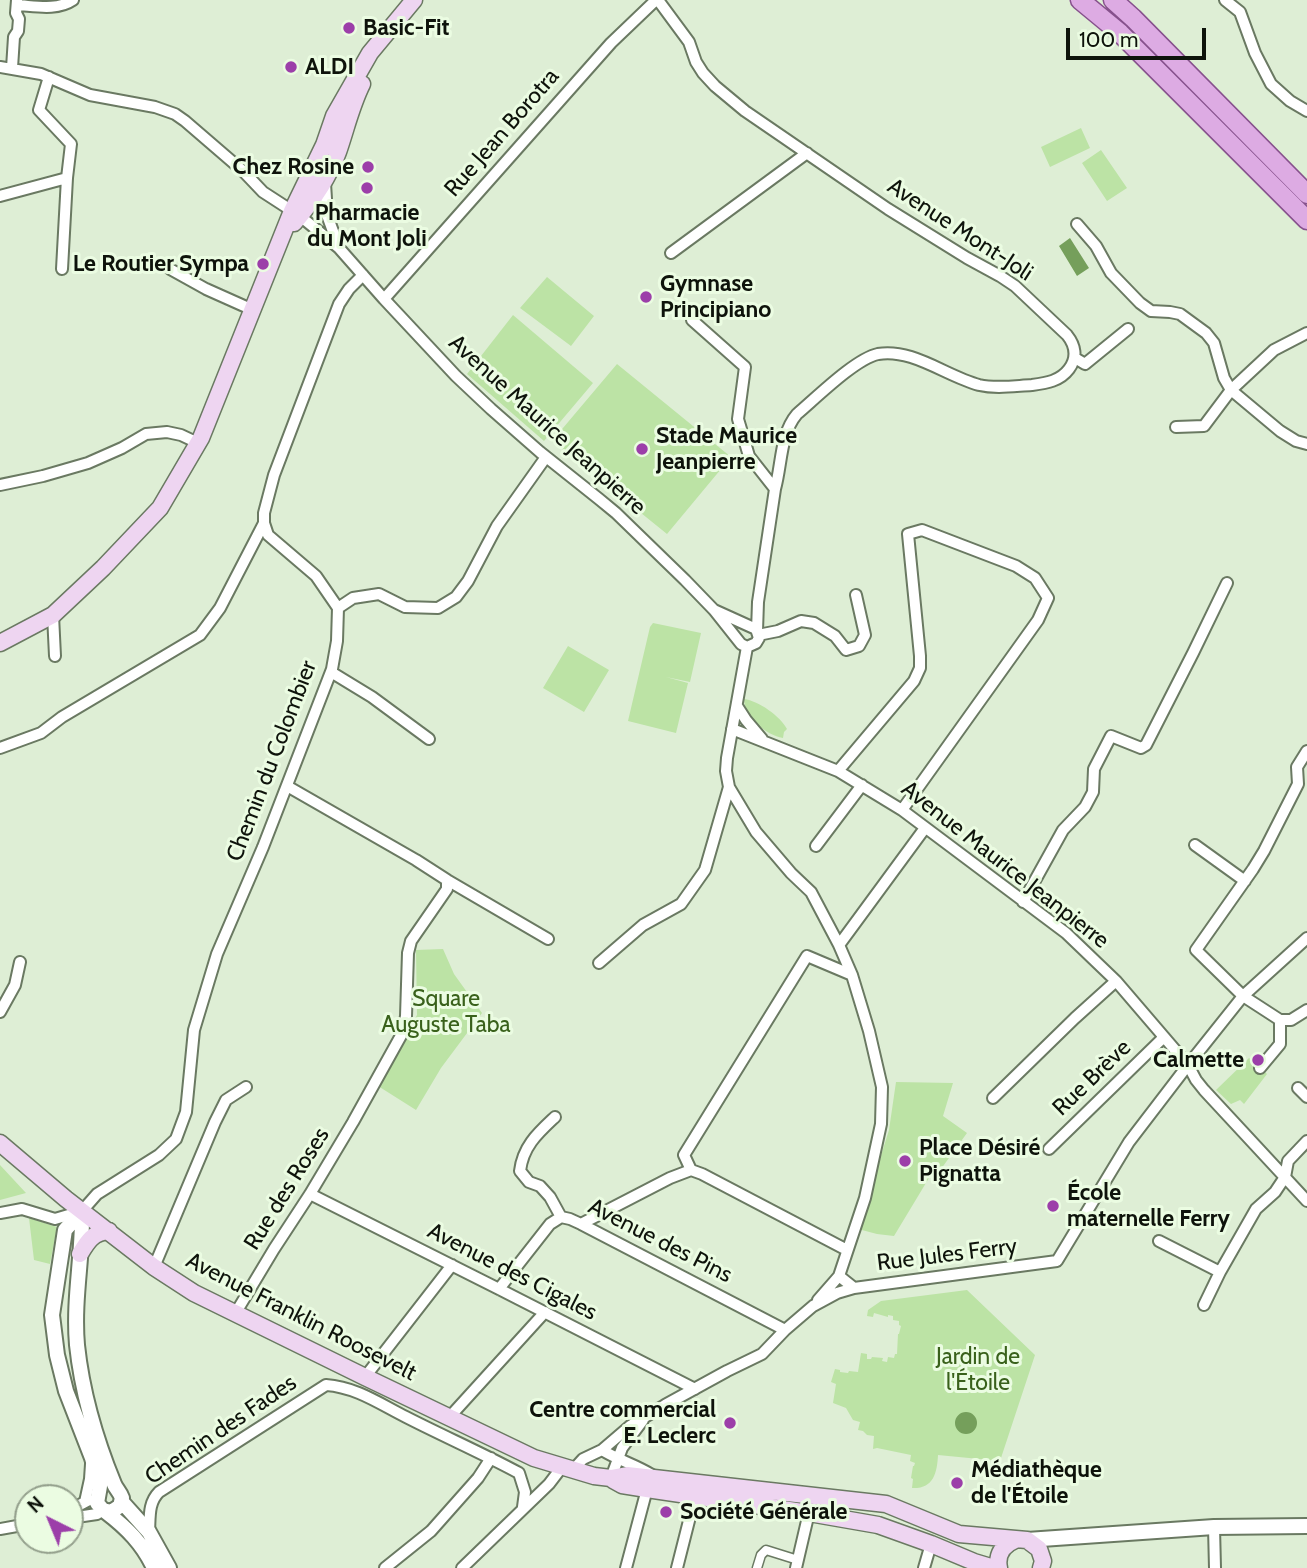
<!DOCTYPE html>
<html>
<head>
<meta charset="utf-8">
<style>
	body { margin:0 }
	#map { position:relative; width:1307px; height:1568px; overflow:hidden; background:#deeed5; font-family:Cabin,sans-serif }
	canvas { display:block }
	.north { position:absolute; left:14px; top:1484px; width:70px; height:70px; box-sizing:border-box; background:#ebfce2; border:2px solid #939f8c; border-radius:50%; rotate:317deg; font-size:19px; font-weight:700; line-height:28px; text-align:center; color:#0e130b }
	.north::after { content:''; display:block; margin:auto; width:24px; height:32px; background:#9c3fa9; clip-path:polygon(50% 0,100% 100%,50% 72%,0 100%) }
	.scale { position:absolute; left:1066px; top:28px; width:140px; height:32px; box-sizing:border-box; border:4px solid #0e130b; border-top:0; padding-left:9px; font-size:21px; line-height:24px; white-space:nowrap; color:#0e130b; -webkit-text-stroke:5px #ebfce2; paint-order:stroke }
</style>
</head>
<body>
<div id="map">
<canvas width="1307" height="1568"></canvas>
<div class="north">N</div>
<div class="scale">100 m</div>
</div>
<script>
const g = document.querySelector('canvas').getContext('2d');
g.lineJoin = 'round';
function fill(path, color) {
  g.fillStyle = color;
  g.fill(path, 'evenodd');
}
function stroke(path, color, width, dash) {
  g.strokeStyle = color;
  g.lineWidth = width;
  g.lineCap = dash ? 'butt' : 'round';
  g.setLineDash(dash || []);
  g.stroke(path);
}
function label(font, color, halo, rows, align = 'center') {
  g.font = font + ' Cabin,sans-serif';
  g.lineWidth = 6;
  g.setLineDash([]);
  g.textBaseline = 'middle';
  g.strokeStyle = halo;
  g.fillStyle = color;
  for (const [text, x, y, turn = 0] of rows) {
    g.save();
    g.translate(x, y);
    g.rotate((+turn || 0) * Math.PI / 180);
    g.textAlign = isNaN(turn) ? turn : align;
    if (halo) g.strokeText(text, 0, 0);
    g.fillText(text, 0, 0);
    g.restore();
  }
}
const green = new Path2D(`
	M1081 128 1090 148 1050 167 1041 147Z
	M1101 150 1127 188 1107 201 1082 163Z
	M547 277 594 316 571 346 520 308Z
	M513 315 593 383 544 441 467 374Z
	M617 364 731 457 667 534 552 441Z
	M653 623 701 633 690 682 666 677 688 683 676 733 628 721 650 627Z
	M568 646 609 670 584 712 543 688Z
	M744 699C759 701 780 716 787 729L784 732 783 738C766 735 744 717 744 699Z
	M443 949 454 974 482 1013 441 1068 416 1110 378 1086 417 1015 416 950Z
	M1249 1058 1267 1074 1244 1104 1240 1100 1231 1104 1216 1090Z
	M896 1082 953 1083 943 1116 967 1133 941 1169 932 1173 894 1236 877 1234 858 1229 889 1130Z
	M0 1165 26 1193 0 1200Z
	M29 1218 57 1227 50 1264 34 1260Z
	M967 1290 1035 1355 1000 1461 938 1455C937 1474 933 1489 912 1488L913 1479 911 1478 913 1466H914L915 1463 910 1461 911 1455 877 1448 873 1449 874 1436 867 1435 863 1431 858 1430 860 1422 853 1420 846 1408 833 1403 836 1384 831 1382 835 1369 840 1370V1372L848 1373 849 1371 858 1372 861 1353 867 1354V1359H871L872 1357 883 1358 882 1361 887 1362 888 1357 894 1358 895 1354H897L898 1334H899L901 1326 899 1325V1321L893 1320V1316L888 1315V1317L874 1313 873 1317 867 1316 868 1310 881 1301Z`);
const water = new Path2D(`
	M1070 238 1089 268 1077 276 1059 246Z
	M955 1423a11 11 0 1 1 22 0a11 11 0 1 1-22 0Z`);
const pedestrian = new Path2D(`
	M757 1568 761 1555 766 1550 798 1560`);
const minor = new Path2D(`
	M658 0 689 42 696 62 703 73 715 86 745 111 888 209 967 258 1000 276 1015 286 1067 335C1075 345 1078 357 1069 369 1060 381 1047 383 1032 385 1014 386 996 389 979 385 946 376 912 348 878 354 855 359 816 398 797 414 780 434 782 464 775 489L758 602 757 631
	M1225 0 1240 12 1255 53 1271 84 1290 101 1307 111
	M17 5C35 6 57 11 73 0
	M0 67 41 74 90 95 155 107 175 114 185 121 243 171 263 192 300 216 339 248 384 299 456 376 491 409 540 452 599 499 616 513 685 580 714 610 741 644 747 647 756 643 759 638 756 629 714 610
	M12 68 14 37 18 31 19 19 16 13 17 0
	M325 183 327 215 338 245
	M0 196 67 178 71 144 39 110 49 77
	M1077 224 1096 246 1111 273 1140 303 1151 311 1170 312 1180 314 1206 333 1214 343 1224 378 1231 390 1280 431 1296 441 1307 444
	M671 253 807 153
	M62 269 67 178
	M170 269 206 289 253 310
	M384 299 611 43 656 0
	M692 320 745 367 738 419 749 456 775 489
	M1075 358 1085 364 1128 329
	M1176 427 1204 426 1231 390 1274 350 1307 333
	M0 485 43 476 88 463 122 448 146 434 167 432 181 435 198 443
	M338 608 353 598 379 594 405 607 438 608 456 597 468 581 497 526 546 457
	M53 615 55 656
	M758 635 778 631 801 621 814 623 835 636 846 650 859 646 865 635 856 595
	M747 647 727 758 726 771 729 787 756 832 791 873 811 892 839 945 852 975 869 1031 882 1087 881 1124 865 1198 839 1276 854 1288
	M331 672 372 697 429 739
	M737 706 746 720 762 739
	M732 729 838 771 902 810 1066 933 1116 981 1188 1065 1196 1080 1204 1090 1307 1201
	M0 748 41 733 62 717 200 635 220 608 264 523
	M1307 751 1297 767 1298 784 1264 851 1253 869 1196 950 1243 996 1280 1020H1291L1307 1010
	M838 771 914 681 920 668V656L908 534 922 530 1016 566 1035 578 1048 598 1038 620 902 810
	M1195 845 1245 881
	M816 846 862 785
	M447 880 548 939
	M1023 902 1063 830 1085 807 1093 792 1094 769 1111 736 1141 748 1146 745 1193 653 1227 583
	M839 945 925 828
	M599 963 643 925 681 904 705 870 729 787
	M0 1012 15 985 20 962
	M1260 1068 1280 1044V1020
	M1298 1088 1307 1097
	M993 1098 1075 1018 1116 981
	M555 1117C538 1133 523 1146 520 1171L529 1182 540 1186 550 1197 561 1217
	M1049 1149 1164 1037
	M691 1170 684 1155 807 956 852 975
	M310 1194 499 1289 695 1389
	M0 1213 22 1209 55 1219 82 1211 97 1194 159 1155 176 1139 186 1112 194 1030 217 954 263 847 332 669 337 641 338 608 316 576 268 535 264 523V513L274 475 339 304 349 289 363 275
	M581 1224 670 1178 691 1170 702 1174 847 1250
	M1159 1241 1220 1272 1256 1209 1275 1192 1285 1177 1288 1161 1307 1141
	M154 1267 215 1122 226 1100 246 1087
	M499 1289 550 1224 561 1217 570 1219 581 1224 785 1330
	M818 1300 839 1276
	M1204 1305 1220 1272
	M235 1314 274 1249 310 1194 353 1122 403 1032 406 1016 408 953 411 941 447 889V880L416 860 287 786
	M365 1377 452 1265
	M450 1418 455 1411 545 1312
	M602 1450C618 1460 636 1465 652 1475
	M573 1470 583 1459 602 1450 630 1426 665 1405 727 1371 762 1354 785 1330 813 1306 837 1293 854 1288 1057 1261 1129 1142 1188 1065 1243 996 1307 938
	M611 1478 622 1448 643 1420
	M85 1502 90 1479 91 1464
	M70 1510 89 1500
	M70 1518 97 1514 103 1510
	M1214 1527 1215 1568
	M0 1529 28 1524
	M149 1532C150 1517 148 1503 159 1492L326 1385C356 1387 380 1404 406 1417 443 1436 482 1453 519 1473L525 1492 523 1507
	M385 1568 431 1531 478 1478 491 1458
	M462 1568 549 1484 562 1467
	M626 1568 647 1489
	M677 1568 695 1497
	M796 1568 810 1508
	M924 1568 931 1544`);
const tertiary = new Path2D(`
	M82 1211C83 1256 73 1299 77 1345 82 1392 96 1440 114 1484 116 1489 120 1492 122 1498L120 1506 111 1512 103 1510 97 1503 100 1486 92 1458 66 1391 57 1355 52 1315 65 1230Z
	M122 1502 149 1532 169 1568
	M106 1512C127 1528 143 1544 154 1568
	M1027 1540 1214 1527 1307 1526`);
const secondary = new Path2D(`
	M294 223C312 202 328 179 338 152 346 129 351 106 362 84
	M0 643 53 615 103 568 160 508 201 438 292 211 324 145 334 116 370 53 414 0
	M0 1143 66 1199 154 1267 194 1293 365 1377 534 1458 594 1476 611 1478 627 1475 886 1504 959 1534 1027 1540 1039 1549 1043 1561 1041 1568
	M80 1254C87 1242 93 1232 109 1231
	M613 1480 622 1485 647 1489 809 1513 878 1525 931 1544 974 1562 994 1568
	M999 1568C996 1554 1003 1545 1015 1540`);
const primary = new Path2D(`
	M1080 0 1120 33 1307 220
	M1113 0 1133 18 1307 194`);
const markers = [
	[349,28,7,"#9c3fa9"],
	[291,67,7,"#9c3fa9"],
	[368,167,7,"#9c3fa9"],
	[367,188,7,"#9c3fa9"],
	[263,264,7,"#9c3fa9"],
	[646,297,7,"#9c3fa9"],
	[642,449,7,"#9c3fa9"],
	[1258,1060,7,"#9c3fa9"],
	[905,1161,7,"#9c3fa9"],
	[1053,1206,7,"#9c3fa9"],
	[730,1423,7,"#9c3fa9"],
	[957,1483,7,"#9c3fa9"],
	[666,1512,7,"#9c3fa9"]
];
const poiNames = [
	["Basic-Fit",363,28],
	["ALDI",305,67],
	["Chez Rosine",354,167,"right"],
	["Pharmacie",367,213,"center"],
	["du Mont Joli",367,239,"center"],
	["Le Routier Sympa",249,264,"right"],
	["Gymnase",660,284],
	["Principiano",660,310],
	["Stade Maurice",656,436],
	["Jeanpierre",656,462],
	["Calmette",1244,1060,"right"],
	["Place Désiré",919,1148],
	["Pignatta",919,1174],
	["École",1067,1193],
	["maternelle Ferry",1067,1219],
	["Centre commercial",716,1410,"right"],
	["E. Leclerc",716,1436,"right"],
	["Médiathèque",971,1470],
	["de l'Étoile",971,1496],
	["Société Générale",680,1512]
];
const streetNames = [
	["Rue Jean Borotra",502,133,-49],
	["Avenue Mont-Joli",960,230,33],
	["Avenue Maurice Jeanpierre",547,425,42],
	["Chemin du Colombier",272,761,-69],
	["Avenue Maurice Jeanpierre",1005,865,38],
	["Rue Brève",1092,1078,-44],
	["Rue des Roses",287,1189,-58],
	["Avenue des Pins",660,1241,27],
	["Rue Jules Ferry",947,1255,-7],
	["Avenue des Cigales",512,1272,27],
	["Avenue Franklin Roosevelt",301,1317,27],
	["Chemin des Fades",221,1430,-34]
];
const parkNames = [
	["Square",446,999],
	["Auguste Taba",446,1025],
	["Jardin de",978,1357],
	["l'Étoile",978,1383]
];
fill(green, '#bce3a5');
fill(water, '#759f5b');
stroke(pedestrian, '#6a7962', 11);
stroke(minor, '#6a7962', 14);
stroke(tertiary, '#6a7962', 18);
stroke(secondary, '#6a7962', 19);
stroke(primary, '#86518c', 21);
stroke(pedestrian, '#fff', 8);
stroke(minor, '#fff', 10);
stroke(tertiary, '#fff', 14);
stroke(secondary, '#eed5f1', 16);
stroke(primary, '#ddabe3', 18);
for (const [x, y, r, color] of markers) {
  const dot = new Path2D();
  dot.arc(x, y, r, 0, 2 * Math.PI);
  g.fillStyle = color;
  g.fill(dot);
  stroke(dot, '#ebfce2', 2.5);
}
label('bold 23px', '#0e130b', '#ebfce2', poiNames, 'left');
label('23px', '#0e130b', '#ebfce2', streetNames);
label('23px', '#39611b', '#ebfce2', parkNames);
</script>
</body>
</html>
